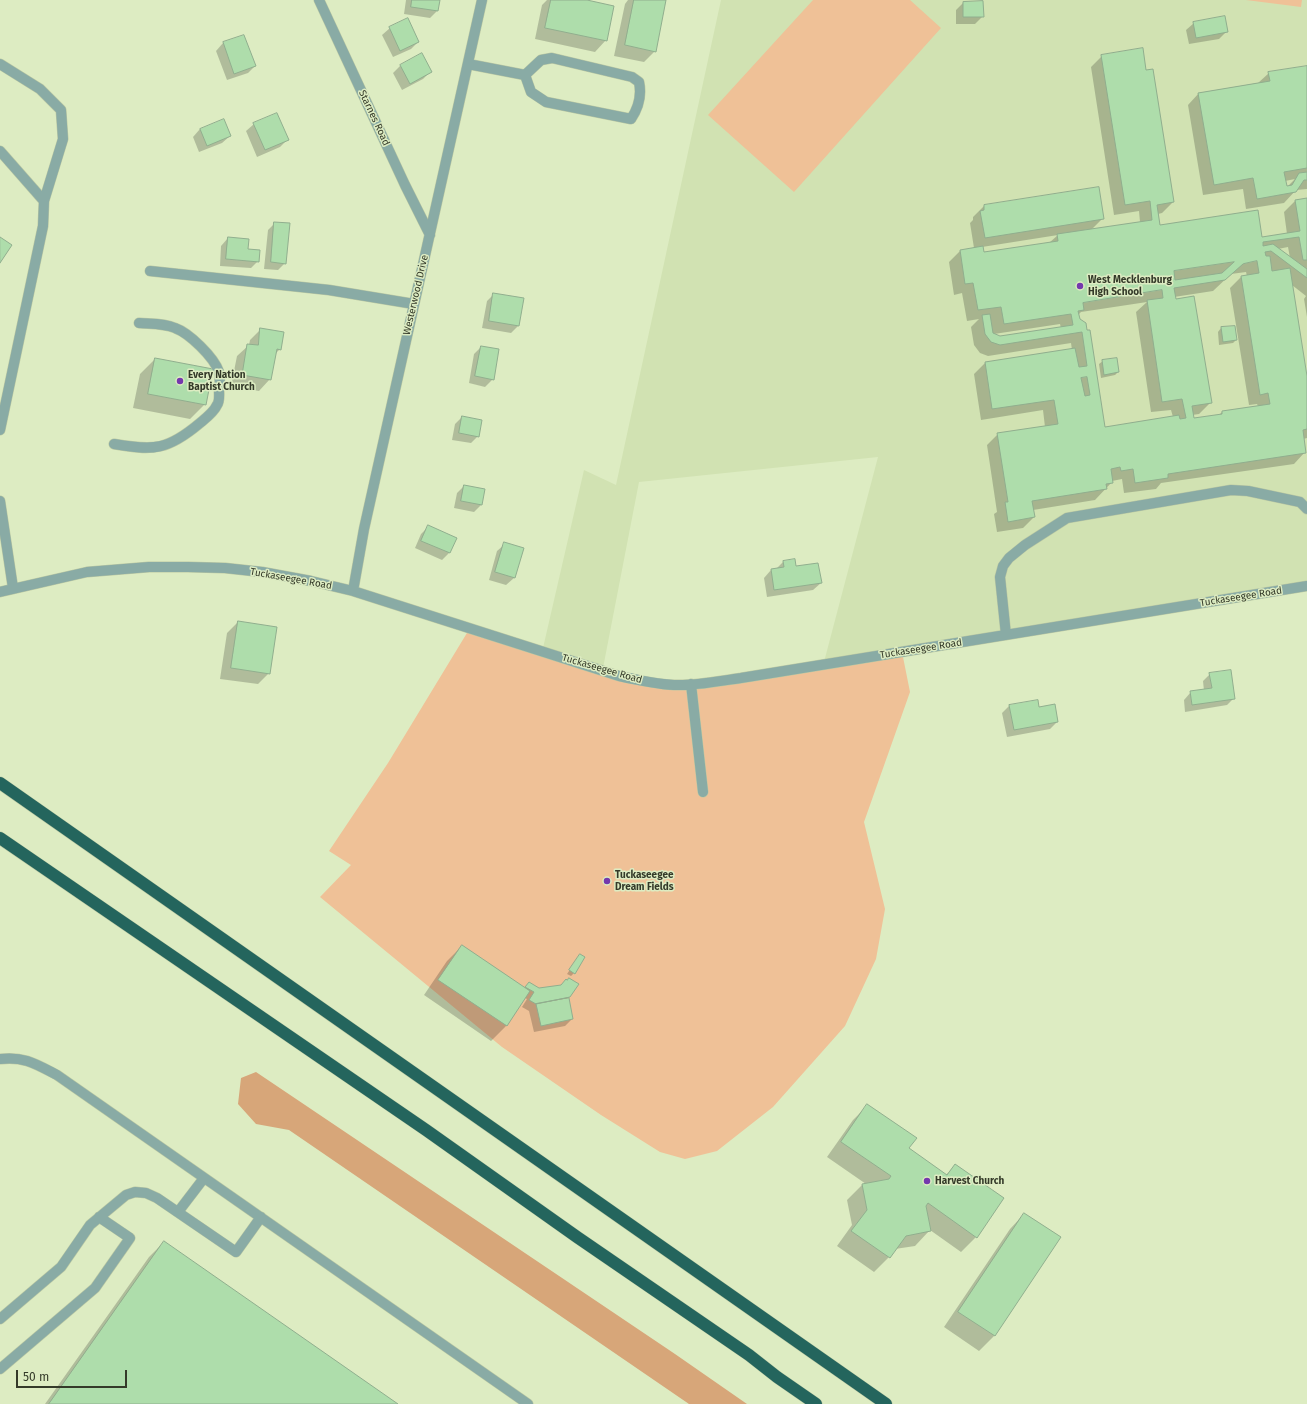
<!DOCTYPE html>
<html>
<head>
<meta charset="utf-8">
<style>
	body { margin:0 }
	#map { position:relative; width:1307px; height:1404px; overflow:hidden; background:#ddecc2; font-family:"Fira Sans",sans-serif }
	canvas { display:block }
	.scale { position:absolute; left:16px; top:1370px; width:111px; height:18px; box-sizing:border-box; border:2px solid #343a29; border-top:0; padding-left:5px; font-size:12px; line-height:14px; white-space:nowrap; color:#343a29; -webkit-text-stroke:3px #ddecc2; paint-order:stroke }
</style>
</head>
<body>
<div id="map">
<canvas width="1307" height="1404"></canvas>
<div class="scale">50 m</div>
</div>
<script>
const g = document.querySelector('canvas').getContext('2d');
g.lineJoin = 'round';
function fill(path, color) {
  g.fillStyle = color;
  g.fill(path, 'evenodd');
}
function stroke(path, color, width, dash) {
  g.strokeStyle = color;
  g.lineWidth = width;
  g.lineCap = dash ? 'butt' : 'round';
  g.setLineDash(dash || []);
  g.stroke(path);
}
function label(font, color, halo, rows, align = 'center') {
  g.font = font + ' "Fira Sans",sans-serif';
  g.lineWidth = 3;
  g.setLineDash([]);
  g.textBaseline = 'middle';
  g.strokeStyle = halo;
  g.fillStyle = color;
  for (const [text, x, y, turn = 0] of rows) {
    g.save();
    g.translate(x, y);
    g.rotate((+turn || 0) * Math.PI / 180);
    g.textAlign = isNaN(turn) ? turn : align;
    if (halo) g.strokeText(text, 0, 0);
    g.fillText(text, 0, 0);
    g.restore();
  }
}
const built = new Path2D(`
	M721 0H1307V583L824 662 878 457 639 482 603 668 543 648 584 470 616 485Z`);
const green = new Path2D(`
	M813 0H910L941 28 794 192 708 115Z
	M1246 0H1302L1301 7Z
	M470 628 619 676 674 685 902 652 910 692 864 822 885 909 876 959 845 1026 773 1107 717 1151 685 1159 660 1152 601 1115 502 1047 320 897 351 865 329 851 388 763Z`);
const forest = new Path2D(`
	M256 1072 675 1354 747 1404H689L289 1130 256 1124 238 1104 241 1078Z`);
const shadow = new Path2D(`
	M406 0H439L437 11 430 18 404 14Z
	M547 0H582L606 40 595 52 535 39 542 5Z
	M628 0H665L655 51 644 62 614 56 625 4Z
	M963 3 983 16 975 24H956V10Z
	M1194 23 1226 32 1219 39 1189 44 1186 30Z
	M390 28 418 42 411 49 393 57 382 35Z
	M223 43 255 66 248 73 227 80 216 51Z
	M1102 56 1145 71 1173 202 1162 213 1158 214 1160 226 1261 238 1287 234 1284 212 1295 201 1307 199V269H1306L1307 270V317L1304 299 1306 296 1292 285 1307 382V438L1303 439 1305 452 1294 464 1161 483 1156 489 1124 493 1122 479 1112 481V482L1095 500 1033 510 1034 517 1023 528 997 532 994 514 997 512 987 445 998 434 1045 427 1043 410 981 420 974 374 985 363 1072 350 1071 343 988 356 980 353 974 345 971 327 979 319 967 321 962 293 954 295 949 262 960 251 974 248 970 223 973 220V217L984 206 1103 218 1091 230 1140 222 1139 211 1114 215 1091 67ZM1058 235 1049 243 983 253 982 247ZM1288 247 1290 258 1278 249ZM1246 272 1247 276 1241 277 1230 288 1249 405 1257 404 1258 406 1222 412 1219 415 1193 420 1192 415 1199 414 1210 403 1174 297 1213 291 1231 274ZM1147 302 1136 312 1151 412 1171 410 1173 417 1104 428 1078 315 1081 312ZM1060 324 1061 328 999 337 994 334Z
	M400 66 430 72 423 79 402 90 393 73Z
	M1307 67V189L1296 190 1284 203 1246 209 1243 189 1203 195 1188 105 1199 93 1258 83 1269 73ZM1295 179 1288 186 1286 187 1285 181Z
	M254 124 287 140 280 147 257 157 246 131Z
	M200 129 230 136 222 143 199 152 193 137Z
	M275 223 285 263 278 270 264 269 268 230Z
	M228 238 247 250 258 261 251 268 220 266 221 246Z
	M494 294 518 326 511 333 482 328 487 301Z
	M1221 328 1236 340 1233 343 1219 345 1218 332Z
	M261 329 280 349 274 355 270 379 259 391 231 386 237 356 249 345 250 340Z
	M481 347 493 379 485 387 469 383 474 354Z
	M155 359 205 404 190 419 133 408 140 374Z
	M1103 361 1118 372 1115 375 1101 378 1099 364Z
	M462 417 478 436 471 443 452 440 455 424Z
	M464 486 481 505 474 512 454 508 457 493Z
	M428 527 456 538 449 553 442 560 415 548 421 534Z
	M505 544 522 549 514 578 506 585 489 580 497 551Z
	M783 562 795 567 821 583 813 590 767 597 764 578 771 570 776 569Z
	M238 622 269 673 258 684 220 679 227 633Z
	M1210 674 1234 698 1227 705 1185 712 1184 700 1191 692 1204 691 1203 681Z
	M1009 706 1039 708 1057 722 1050 729 1007 737 1002 713Z
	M462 946 524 988 529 983 538 989 568 997 572 1019 565 1026 534 1032 529 1011 522 1007 527 999 525 998 506 1026 491 1041 424 995 447 961Z
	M580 955 574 973 571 976 567 974Z
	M868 1105 908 1148 946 1175 955 1165 976 1237 961 1252 930 1230 915 1246 895 1249 889 1257 874 1272 837 1246 852 1225 847 1200 862 1185 866 1184 827 1157 853 1120Z
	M1024 1214 1059 1237 994 1336 979 1351 944 1327 1010 1229Z
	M164 1242 396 1404H45L149 1257Z`);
const building = new Path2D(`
	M412 0H440L438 11 411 7Z
	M551 0H587L614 6 607 41 545 28Z
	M634 0H666L656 52 625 45Z
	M983 1 984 17H963V2Z
	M1225 16 1228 32 1196 38 1193 22Z
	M408 18 419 42 400 51 389 27Z
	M244 35 256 66 234 74 223 42Z
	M1143 48 1146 70 1153 69 1174 202 1157 205 1160 225 1258 210 1262 237 1300 231 1295 200 1307 198V260H1303L1299 237 1263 242V246L1273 244 1307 269V278L1271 251 1265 252 1266 256H1270L1272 271 1290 268 1307 376V429L1303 430 1306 453 1168 474V478L1135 483 1133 469 1121 471 1120 467 1111 469 1113 483 1106 484 1107 489 1032 501 1035 517 1008 522 1005 502H1008L997 433 1058 424 1054 400 992 409 985 362 1075 348 1079 367 1087 366 1082 332 1000 345 991 342 985 334 982 315 990 314 993 333 1000 336 1073 325 1071 314 1004 324 1001 307 978 310 973 283 965 284 960 250 983 246 984 252 1058 241 1057 234 1152 220 1150 201 1125 205 1101 55ZM1257 261 1259 273 1241 276 1260 395 1268 393 1270 404 1222 411V414L1194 418 1192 406 1212 403 1194 296 1176 299 1174 288 1225 280 1243 264ZM1234 262 1222 273 1175 280 1174 271ZM1162 290 1163 298 1147 300 1162 402 1182 399 1186 418 1180 419 1179 415 1105 427 1090 330H1087L1086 323 1080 319 1078 311 1084 310 1083 303ZM1087 377 1090 395 1085 396 1081 378Z
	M422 53 432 72 410 84 400 65Z
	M1307 66V168L1284 172 1287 186 1292 185 1299 173 1307 172V180H1304L1296 192 1257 199 1253 178 1214 185 1198 93 1270 81 1268 72Z
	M277 113 289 140 265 150 253 123Z
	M224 119 231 136 207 146 200 129Z
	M1099 187 1104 219 985 238 980 211 984 210V205Z
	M274 222 290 223 286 264 271 262Z
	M0 237 12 245 0 263Z
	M228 237 249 239 248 249 260 250 259 262 226 259Z
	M493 293 524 298 519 326 489 321Z
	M1235 326 1237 340 1223 342 1221 327Z
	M260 328 284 332 281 350 277 349 271 380 242 375 247 344 258 345Z
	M481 346 499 349 494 380 475 376Z
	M155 358 213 369 206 405 148 394Z
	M1117 358 1119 372 1104 375 1102 360Z
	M462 416 482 420 479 437 459 433Z
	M464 485 485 489 482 505 461 501Z
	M428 525 457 538 450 553 421 541Z
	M504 542 524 548 515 578 495 572Z
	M795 559 796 566 818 563 822 583 774 590 771 569 784 567 783 561Z
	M238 621 277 627 270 674 231 668Z
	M1231 670 1235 699 1192 705 1190 691 1212 688 1209 673Z
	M1038 700 1039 707 1055 704 1058 722 1014 730 1009 705Z
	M462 945 530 991 507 1026 438 980Z
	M580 954 585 957 575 974 569 970Z
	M569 978 579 984 570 997 536 1004 529 1000 534 992 525 987 529 982 539 988 561 985 566 979 567 980Z
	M569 998 573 1019 541 1026 536 1004Z
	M867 1104 917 1138 909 1148 947 1175 955 1164 1004 1198 977 1238 928 1203 926 1206 931 1231 906 1236 890 1258 851 1231 867 1210 862 1184 889 1179 891 1176 841 1142Z
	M1024 1213 1061 1237 995 1336 958 1312Z
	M164 1241 398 1404H49Z`);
const minor = new Path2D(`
	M319 0 405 185 430 235
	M0 64 40 89 61 110 63 139 44 201
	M468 64 525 75 541 60 552 58 632 77 639 82C642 96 639 107 631 119L546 102 531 92 525 75
	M0 151 44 201 43 226 0 430
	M150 271 329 290 414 304
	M114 444C154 451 168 450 200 423 206 418 214 412 217 405 220 401 219 395 219 390 220 385 220 378 219 372 214 357 189 333 175 328 163 323 151 324 139 323
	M0 501 13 588
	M353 591 364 529 482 0
	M0 592 87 572 149 567H188L225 568 262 572 311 581 353 591 619 676C637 680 655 684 674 685 696 686 719 681 741 678L1307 586
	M1006 635 1000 577 1003 566 1009 558 1025 545 1067 518 1231 490 1248 491 1300 502 1307 509
	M691 684 703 792
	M0 1059C24 1056 36 1064 57 1075L528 1404
	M178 1212 204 1178
	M0 1319 61 1267 90 1225 126 1195 135 1192 146 1193 157 1198 236 1252 261 1217
	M0 1369 95 1288 130 1238 99 1217`);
const highway = new Path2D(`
	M0 783 886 1404
	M0 838 426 1130 577 1237 749 1355 777 1377 816 1404`);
const markers = [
	[1080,286,4,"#7438ad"],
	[180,381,4,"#7438ad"],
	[607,881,4,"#7438ad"],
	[927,1181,4,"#7438ad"]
];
const streetNames = [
	["Starnes Road",374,118,65],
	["Westerwood Drive",416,295,-77],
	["Tuckaseegee Road",291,579,10],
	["Tuckaseegee Road",1241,597,-9],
	["Tuckaseegee Road",921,649,-9],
	["Tuckaseegee Road",602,669,16]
];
const poiNames = [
	["West Mecklenburg",1088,280],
	["High School",1088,292],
	["Every Nation",188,375],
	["Baptist Church",188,387],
	["Tuckaseegee",615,875],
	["Dream Fields",615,887],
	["Harvest Church",935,1181]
];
fill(built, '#d1e2b2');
fill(green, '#efc197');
fill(forest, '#d7a679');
fill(shadow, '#0003');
fill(building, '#aeddab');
stroke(building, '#90ae8e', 1);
stroke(minor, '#bbc8a3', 11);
stroke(highway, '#bbc8a3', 13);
stroke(minor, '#89aba5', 10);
stroke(highway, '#24655d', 12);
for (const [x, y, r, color] of markers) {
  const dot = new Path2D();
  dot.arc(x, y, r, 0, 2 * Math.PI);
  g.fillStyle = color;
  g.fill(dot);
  stroke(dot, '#ddecc2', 1.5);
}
label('10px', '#343a29', '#ddecc2', streetNames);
label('bold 10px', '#343a29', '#ddecc2', poiNames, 'left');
</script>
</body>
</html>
